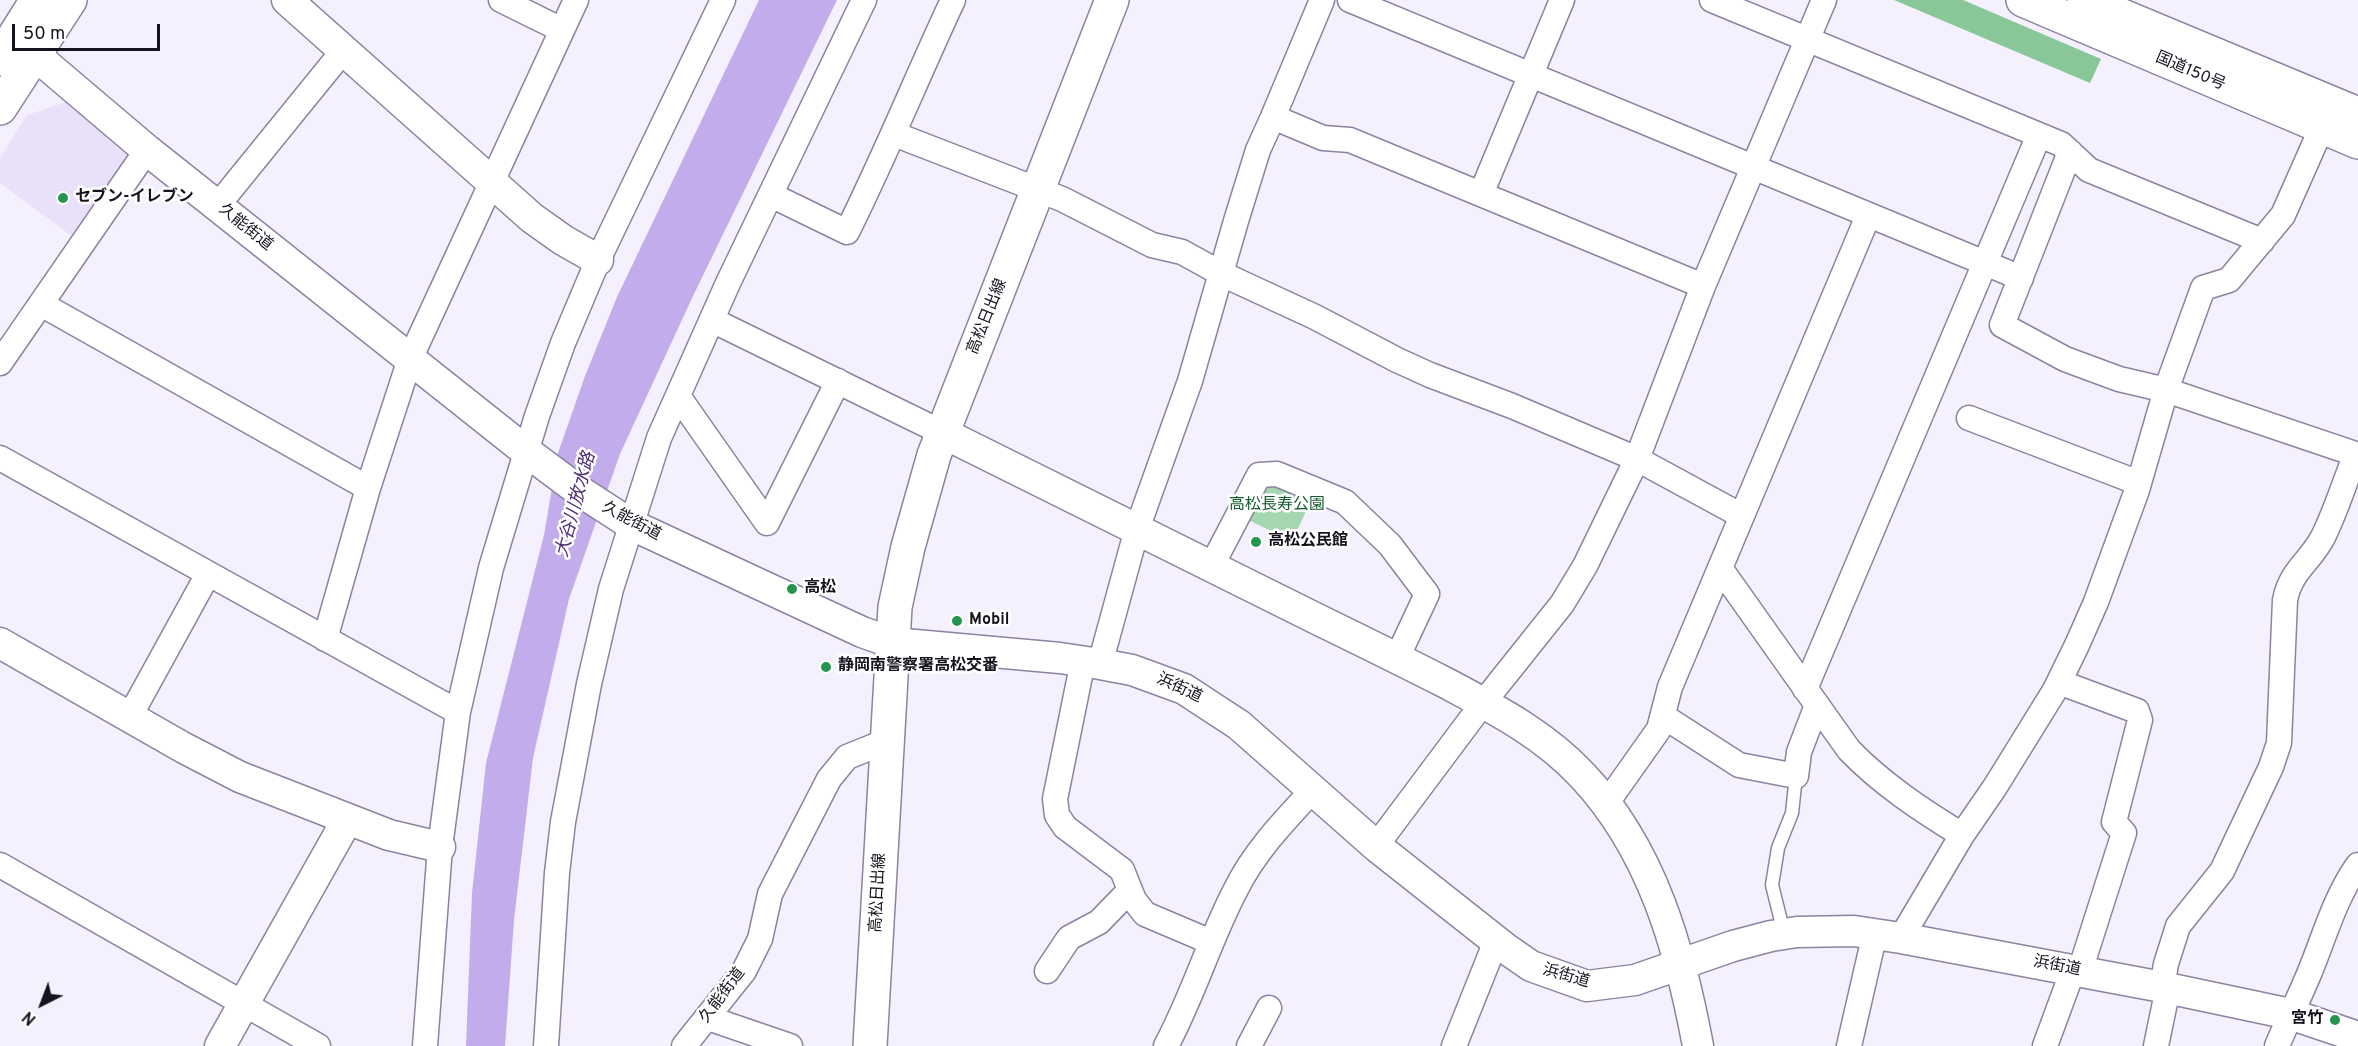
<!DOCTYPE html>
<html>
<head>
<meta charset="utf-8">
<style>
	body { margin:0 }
	#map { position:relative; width:2358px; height:1046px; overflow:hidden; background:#f4f0fe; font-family:Overpass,sans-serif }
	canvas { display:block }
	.north { position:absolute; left:12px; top:974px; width:60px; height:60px; -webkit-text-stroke:4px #fff; paint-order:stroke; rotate:222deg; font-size:16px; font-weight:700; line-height:24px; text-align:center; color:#17131e }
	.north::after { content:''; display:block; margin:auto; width:21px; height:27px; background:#17131e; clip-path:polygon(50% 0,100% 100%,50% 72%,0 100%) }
	.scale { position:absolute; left:12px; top:24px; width:148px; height:27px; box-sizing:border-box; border:3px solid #17131e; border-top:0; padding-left:8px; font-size:18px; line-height:21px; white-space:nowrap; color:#17131e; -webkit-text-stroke:4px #fff; paint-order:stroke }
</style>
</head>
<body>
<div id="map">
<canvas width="2358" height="1046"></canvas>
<div class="north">N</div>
<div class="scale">50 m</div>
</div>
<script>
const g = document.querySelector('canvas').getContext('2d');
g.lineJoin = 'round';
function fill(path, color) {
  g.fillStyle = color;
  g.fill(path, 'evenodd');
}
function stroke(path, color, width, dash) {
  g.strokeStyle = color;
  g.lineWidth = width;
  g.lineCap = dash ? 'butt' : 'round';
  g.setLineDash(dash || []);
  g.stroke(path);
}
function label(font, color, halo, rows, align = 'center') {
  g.font = font + ' Overpass,"Noto Sans JP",sans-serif';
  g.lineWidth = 5;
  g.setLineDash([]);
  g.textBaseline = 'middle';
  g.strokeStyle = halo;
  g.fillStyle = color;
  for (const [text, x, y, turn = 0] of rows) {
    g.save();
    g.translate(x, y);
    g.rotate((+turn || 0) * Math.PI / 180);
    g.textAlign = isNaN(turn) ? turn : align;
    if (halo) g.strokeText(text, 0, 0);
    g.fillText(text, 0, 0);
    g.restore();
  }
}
const built = new Path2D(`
	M69 101 129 151 130 163 76 239 0 183V158L27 115Z`);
const green = new Path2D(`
	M1261 483 1314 495 1292 541 1242 517Z`);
const forest = new Path2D(`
	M1894 0H1963L2101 59 2090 83Z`);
const water = new Path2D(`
	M759 0H837L693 296 620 454 569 599 533 758 514 920 505 1046H466L472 893 486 763 544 535 558 453 585 376 617 297Z`);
const service = new Path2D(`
	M1784 933 1772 885 1778 848 1792 813 1796 776`);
const minor = new Path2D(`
	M501 0 562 30
	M1322 0 1273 117 1323 138 1350 140 1703 286
	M1350 0 2021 278
	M1712 0 2061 144 2089 170 2262 241
	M894 134 1062 199 1152 245 1182 252 1222 274 1315 317 1397 360 1430 375 1512 406 1637 459 1742 516
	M2070 152 2002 325 2065 359 2119 379 2166 390 2358 455
	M1481 194 1562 0
	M771 195 847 232C885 156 917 77 953 0
	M218 205 343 51
	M41 304 368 488
	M712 320 943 433
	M0 363 147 150
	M678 396 767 523 838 381
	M1969 418 2139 483
	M0 458 458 712
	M1211 567 1259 475 1277 474 1345 502 1390 545 1427 594 1397 658
	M1720 568 1849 750C1882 784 1921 810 1962 835
	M325 639 368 488 410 359 576 0
	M1083 661 1055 799 1057 815 1065 827 1122 870 1134 900 1145 914 1211 942
	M1100 664 1137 529 1190 381 1236 221 1258 150 1273 117
	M2059 682 2137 711 2140 720 2114 822 2124 833 2080 971
	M1805 689 2039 135
	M130 716 208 574
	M1663 716 1739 765 1796 776 1799 752 1817 705
	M1606 804 1659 729 1670 687 1868 216
	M1376 846 1483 703 1562 604 1585 566 1637 459 1703 286 1824 0
	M0 865 318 1046
	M1901 938 1962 835 1995 787 2055 690 2077 645 2096 602 2137 490 2166 390 2203 288 2229 280 2283 215 2322 127
	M1047 971 1069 938 1099 922 1130 890
	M2162 987 2166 964 2178 926 2222 871 2271 767 2279 743 2285 600C2291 570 2310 562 2323 537 2336 511 2345 481 2356 454
	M708 1018 790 1046
	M425 1046 440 847 458 712 491 568 537 416 563 343 598 260 723 0
	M546 1046 557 873 563 822 589 684 611 589 659 438 728 283 864 0
	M684 1046 744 971 760 939 770 894 829 779 847 757 887 741
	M1166 1046C1193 996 1209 941 1235 891 1254 852 1284 821 1313 790
	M1249 1046 1269 1008
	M1454 1046 1496 941
	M1849 1046 1875 933
	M2045 1046 2073 970
	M2156 1046 2168 988
	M2277 1046C2287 1022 2299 998 2309 974 2324 938 2335 897 2358 865`);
const tertiary = new Path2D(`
	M287 0 532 218 563 240 598 260
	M15 40 35 55 147 150 527 452 578 490 632 525 862 632 893 643 1060 658 1100 664 1132 670 1184 689 1239 725 1376 846 1505 948 1531 966 1587 986 1635 980 1733 946 1771 936 1797 932 1854 931 1901 938 2162 987 2290 1014 2358 1037
	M943 433C1067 494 1192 557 1317 619 1360 640 1403 661 1446 683 1495 709 1544 734 1582 775 1652 849 1680 949 1698 1046
	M0 643 184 748 240 777 389 835 440 847
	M220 1046 347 820`);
const secondary = new Path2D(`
	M870 1046 895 607 908 547 934 455 1112 0`);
const primary = new Path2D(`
	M0 59 37 0
	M0 108 70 0`);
const trunk = new Path2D(`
	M2023 0 2358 142
	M2084 0 2358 114`);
const markers = [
	[63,198,6,"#24954f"],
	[1256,542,6,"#24954f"],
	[792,589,6,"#24954f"],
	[957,621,6,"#24954f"],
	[826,667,6,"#24954f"],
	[2335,1020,6,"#24954f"]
];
const streetNames = [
	["国道150号",2190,72,23],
	["久能街道",245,228,39],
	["高松日出線",988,317,-68],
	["久能街道",631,522,28],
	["浜街道",1179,689,25],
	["高松日出線",879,893,-87],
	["浜街道",2057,967,11],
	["浜街道",1566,977,16],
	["久能街道",723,996,-53]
];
const poiNames = [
	["セブン-イレブン",75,198],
	["高松公民館",1268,542],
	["高松",804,589],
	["Mobil",969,621],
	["静岡南警察署高松交番",838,667],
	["宮竹",2323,1020,"right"]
];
const parkNames = [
	["高松長寿公園",1277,506]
];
const waterNames = [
	["大谷川放水路",577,505,-75]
];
fill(built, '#e9e1fa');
fill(green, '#a4d6b0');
fill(forest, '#89c798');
fill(water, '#c3acec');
stroke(service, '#8c82a1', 15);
stroke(minor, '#8c82a1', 27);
stroke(tertiary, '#8c82a1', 33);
stroke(secondary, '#8c82a1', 36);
stroke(primary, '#8c82a1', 36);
stroke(trunk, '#8c82a1', 36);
stroke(service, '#fff', 12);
stroke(minor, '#fff', 24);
stroke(tertiary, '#fff', 30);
stroke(secondary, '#fff', 33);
stroke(primary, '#fff', 33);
stroke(trunk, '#fff', 33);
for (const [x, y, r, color] of markers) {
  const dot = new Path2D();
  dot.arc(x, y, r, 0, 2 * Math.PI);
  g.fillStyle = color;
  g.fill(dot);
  stroke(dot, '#fff', 2);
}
label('16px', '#17131e', '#fff', streetNames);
label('bold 16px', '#17131e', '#fff', poiNames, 'left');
label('16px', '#175b30', '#fff', parkNames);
label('italic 18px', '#4d2d76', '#fff', waterNames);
</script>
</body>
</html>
